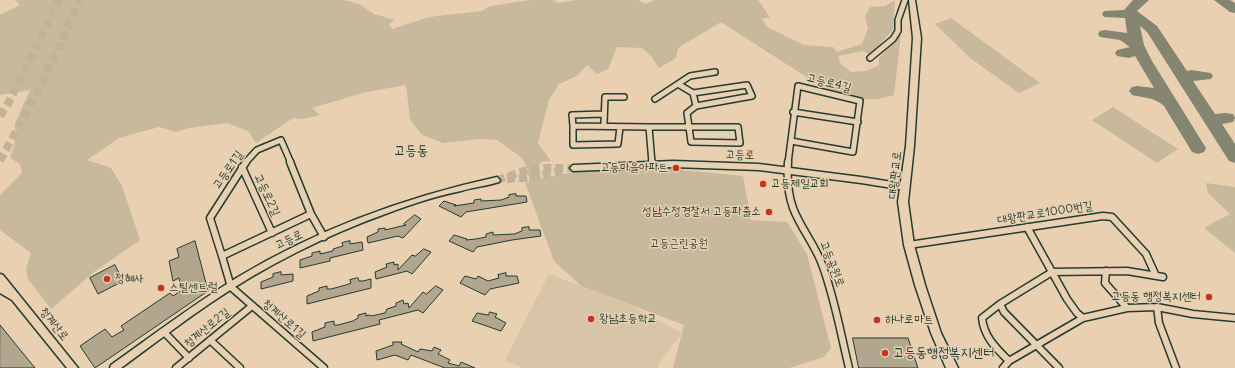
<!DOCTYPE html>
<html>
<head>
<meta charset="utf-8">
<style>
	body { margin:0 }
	canvas { display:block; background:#e9d0b1 }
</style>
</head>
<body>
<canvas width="1235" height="368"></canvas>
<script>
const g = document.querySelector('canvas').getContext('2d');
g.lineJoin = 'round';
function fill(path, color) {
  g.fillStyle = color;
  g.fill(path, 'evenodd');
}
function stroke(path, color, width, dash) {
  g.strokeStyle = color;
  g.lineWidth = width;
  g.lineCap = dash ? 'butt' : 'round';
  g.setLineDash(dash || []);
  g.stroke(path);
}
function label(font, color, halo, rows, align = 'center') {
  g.font = font + ' Delius,"Poor Story",sans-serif';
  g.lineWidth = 3;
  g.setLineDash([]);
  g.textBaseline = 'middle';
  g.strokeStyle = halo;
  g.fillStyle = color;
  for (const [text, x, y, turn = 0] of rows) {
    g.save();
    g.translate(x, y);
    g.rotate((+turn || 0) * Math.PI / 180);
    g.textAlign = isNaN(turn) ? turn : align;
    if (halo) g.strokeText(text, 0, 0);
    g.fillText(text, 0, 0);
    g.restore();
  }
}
const built = new Path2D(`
	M549 274 632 306 682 333 659 363 658 368H523L505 360Z`);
const green = new Path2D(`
	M15 0H344L359 4 374 14 395 20 389 24 392 29 429 17 482 11 490 6 531 0H553L558 3 577 0H638L645 4 655 0H758L770 17 762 19 767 27 804 45 833 47 837 52 862 44 868 28 865 17 870 7 885 6 895 0 893 30 870 55 863 51 838 56 841 64 851 72 866 71 879 65V58L901 34 894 95 878 99H860L825 89 721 22 678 48 676 58 659 68 652 57 642 48 617 47 608 69 597 74 587 65 577 76 559 84 549 100 538 143 551 161 541 162 538 167 540 170V176L542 179 573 172 671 169 743 176 751 220 787 222 807 254 831 348 824 357 789 368H673L684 325 581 286 554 261 525 183 529 182V176L527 173 528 169 521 157 497 140 480 139 443 143 422 135 410 120 406 85 366 92 312 108 320 115 302 119 293 118 256 143 248 131 227 123 189 128 176 132 159 127 119 138 87 160 111 168 122 186 140 240 94 272 51 309 28 279 26 269 31 253 0 230V195L22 173 20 164 10 158 16 139 15 124 30 90 0 95V15L20 5Z
	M951 18 1040 83 1019 93 970 58 935 24Z
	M1113 107 1178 149 1157 163 1092 120Z
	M1206 183 1235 187V253L1204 228 1230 214 1208 193Z`);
const taxiway = new Path2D(`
	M1133 0H1149L1137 11 1157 26 1187 71 1191 70 1211 73 1213 76 1211 79 1193 81 1215 114 1225 113 1233 114 1235 118 1233 122 1222 124 1235 144V163L1229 161 1147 32 1140 26 1144 45 1152 61 1206 148 1204 152 1198 154 1192 152 1164 106C1154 97 1144 98 1132 95L1129 91 1132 87 1137 86 1154 88 1135 56 1129 58 1117 56 1115 53 1117 50 1130 47 1120 40 1100 37 1098 34 1100 31 1105 30 1127 33 1125 18 1104 17 1102 14 1104 11 1124 10Z
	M1214 0H1230L1235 3V13L1230 12Z`);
const building = new Path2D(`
	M516 194V196H526L527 202 466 212 461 217 439 206 444 201 456 205 454 206 474 203V200L481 199V201L501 200 509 197V195Z
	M415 215 421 219 403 238 398 236 368 243 367 237 378 232V229L385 228V230L406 225 404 224Z
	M529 227V230H540L541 236 512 240 477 247 473 252 449 241 454 235 467 239 466 240 476 239 486 237V234L493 232V235L514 234 522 231V228Z
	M195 241 208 291 95 368 80 346 105 329 112 337 124 330 121 326 170 293 173 296 182 290 179 278 173 281 169 261 179 257 177 249Z
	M350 241V244L362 242 363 250 330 258V261L300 268V260L312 256V253L320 251V254L333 251V249L343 246 342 243Z
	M424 249 431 252 412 274 407 271 376 279 375 272 387 267 386 264 394 262V265L398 264V270L412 255 415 256Z
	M115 265 123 281 98 294 90 278Z
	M281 272V275L293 274V281L261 289V282L273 277V274Z
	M506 273V276H517L519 283 490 289 485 295 460 283 465 276 476 279 478 276 488 281 499 278 498 275Z
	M358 278 359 281H363L371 279V288L307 304V296L319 291V288L327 286V289H331L346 285 351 283 350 280Z
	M436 286 443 290 423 313 418 310 379 320 380 324 313 341 312 332 325 327V323L334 321V325H338L353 321 358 318V315L366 313V316L370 315 371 316 385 313 387 309 396 306V303L403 300 404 304 408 303 409 308 423 292 426 294Z
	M490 312 497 314 495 317 506 323 501 331 472 321 477 313 488 315Z
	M0 325 35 368H0Z
	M853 338H908L918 368H859Z
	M393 342H402L401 344 418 352 420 349 432 351 434 347 441 350 438 354 450 360 448 363 459 366 461 362 475 368H445L411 355 408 360 395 355 377 360 376 351 393 345Z`);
const tertiaryTunnel = new Path2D(`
	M507 179 526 178 562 171
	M497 180 524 171 543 168H573`);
const motorwayTunnel = new Path2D(`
	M0 116 9 102 59 0
	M0 161 44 79 80 0`);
const minorFar1 = new Path2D(`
	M870 58 893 39 898 31V20L905 0
	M678 84 693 93 747 85 752 96 696 106 687 113 689 127
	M693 93 696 106
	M655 99 690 76 715 72
	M793 112 858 122
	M604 124 605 97H624
	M573 126 572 115 604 114
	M620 127 618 144 573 145V126L649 127 652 163
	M649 127H689
	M689 127H738L740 143 691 142Z
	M245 163 257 150 281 140 291 163
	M788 163 798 86 860 101 853 152 791 141`);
const minor = new Path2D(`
	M652 162V164
	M788 162C787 177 788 194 793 208 801 229 816 246 823 267 835 300 841 335 849 368
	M242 167 272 233
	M311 214 324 237
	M1027 227 1067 299 1077 313 1083 318
	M909 245 1103 216 1112 217 1146 254 1156 276
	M222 256 231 287 324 368
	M222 256 210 218 246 162
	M222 256 311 214 290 162
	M1106 271 1105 283 1127 308
	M1000 304 982 318C984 337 996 348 1009 361
	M1157 307 1159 323 1176 368
	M164 332 189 358
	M210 340 240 368
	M176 368 252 306
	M1003 368 1009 361 1083 318 1127 308 1157 307 1193 314 1235 318
	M1059 368 1004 312 1000 304 1052 272 1127 271 1163 277`);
const tertiary = new Path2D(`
	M673 161 759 164 861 177 905 184 907 185 909 187 907 189 905 190 861 183 759 170 673 167 573 171 570 168 573 165Z
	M497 177 500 180 499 182C487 186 474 187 461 191 436 196 412 204 388 213 327 235 266 265 212 302 181 323 151 346 121 368H110L111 365C153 335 194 304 238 277 318 229 406 197 497 177Z`);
const secondary = new Path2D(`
	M0 274 3 275 78 368H67L12 300 0 293Z`);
const primary = new Path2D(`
	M909 0H915L921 38 914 146 908 202 914 245 925 285 941 333 958 368H946L931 333 915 285 904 245 898 202 906 146 913 38Z`);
const markers = [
	[676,168,4,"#c8321e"],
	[763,184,4,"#c8321e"],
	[769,212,4,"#c8321e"],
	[107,279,4,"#c8321e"],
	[161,288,4,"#c8321e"],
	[1209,297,4,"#c8321e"],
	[591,319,4,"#c8321e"],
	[877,320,4,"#c8321e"],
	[885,353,4,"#c8321e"]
];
const streetNames = [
	["고등로4길",829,83,14],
	["고등로",740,155,2],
	["고등로1길",228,170,-55],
	["대왕판교로",895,175,-84],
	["고등로2길",267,195,65],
	["대왕판교로1000번길",1045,213,-9],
	["고등로",289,240,-25],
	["고등공원로",832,264,69],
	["청계산로1길",284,319,41],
	["청계산로",54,324,52],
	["청계산로2길",207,328,-39]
];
const poiNames = [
	["고등마을아파트",668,168,"right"],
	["고등제일교회",771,184],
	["성남수정경찰서 고등파출소",761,212,"right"],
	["정혜사",115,279],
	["스틸센트럴",169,288],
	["고등동 행정복지센터",1201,297,"right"],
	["왕남초등학교",599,319],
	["하나로마트",885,320]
];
const parkNames = [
	["고등근린공원",679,244]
];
const quarterNames = [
	["고등동",411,151]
];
const nearPoinames = [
	["고등동행정복지센터",893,353]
];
fill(built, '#d8c4a6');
fill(green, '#c8b89c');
fill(taxiway, '#848672');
fill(building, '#b2a78e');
stroke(building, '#1f3d34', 1);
stroke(tertiaryTunnel, '#c1b398', 8, [8, 4]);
stroke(motorwayTunnel, '#c1b398', 8, [8, 4.5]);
stroke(minorFar1, '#1f3d34', 8);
stroke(minor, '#1f3d34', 9);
stroke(tertiary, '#1f3d34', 3);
stroke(secondary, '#1f3d34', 3);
stroke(primary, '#1f3d34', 3);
stroke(minorFar1, '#e9d0b1', 5);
stroke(minor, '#e9d0b1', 6);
fill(tertiary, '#e9d0b1');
fill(secondary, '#e9d0b1');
fill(primary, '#e9d0b1');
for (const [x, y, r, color] of markers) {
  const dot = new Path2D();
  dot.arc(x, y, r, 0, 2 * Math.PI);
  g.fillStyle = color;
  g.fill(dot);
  stroke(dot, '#e9d0b1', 1.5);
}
label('12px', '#1f3d34', '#e9d0b1', streetNames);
label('12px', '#1f3d34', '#e9d0b1', poiNames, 'left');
label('12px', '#30493e', '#e9d0b1', parkNames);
label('14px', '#1f3d34', '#e9d0b1', quarterNames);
label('14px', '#1f3d34', '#e9d0b1', nearPoinames, 'left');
</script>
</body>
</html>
